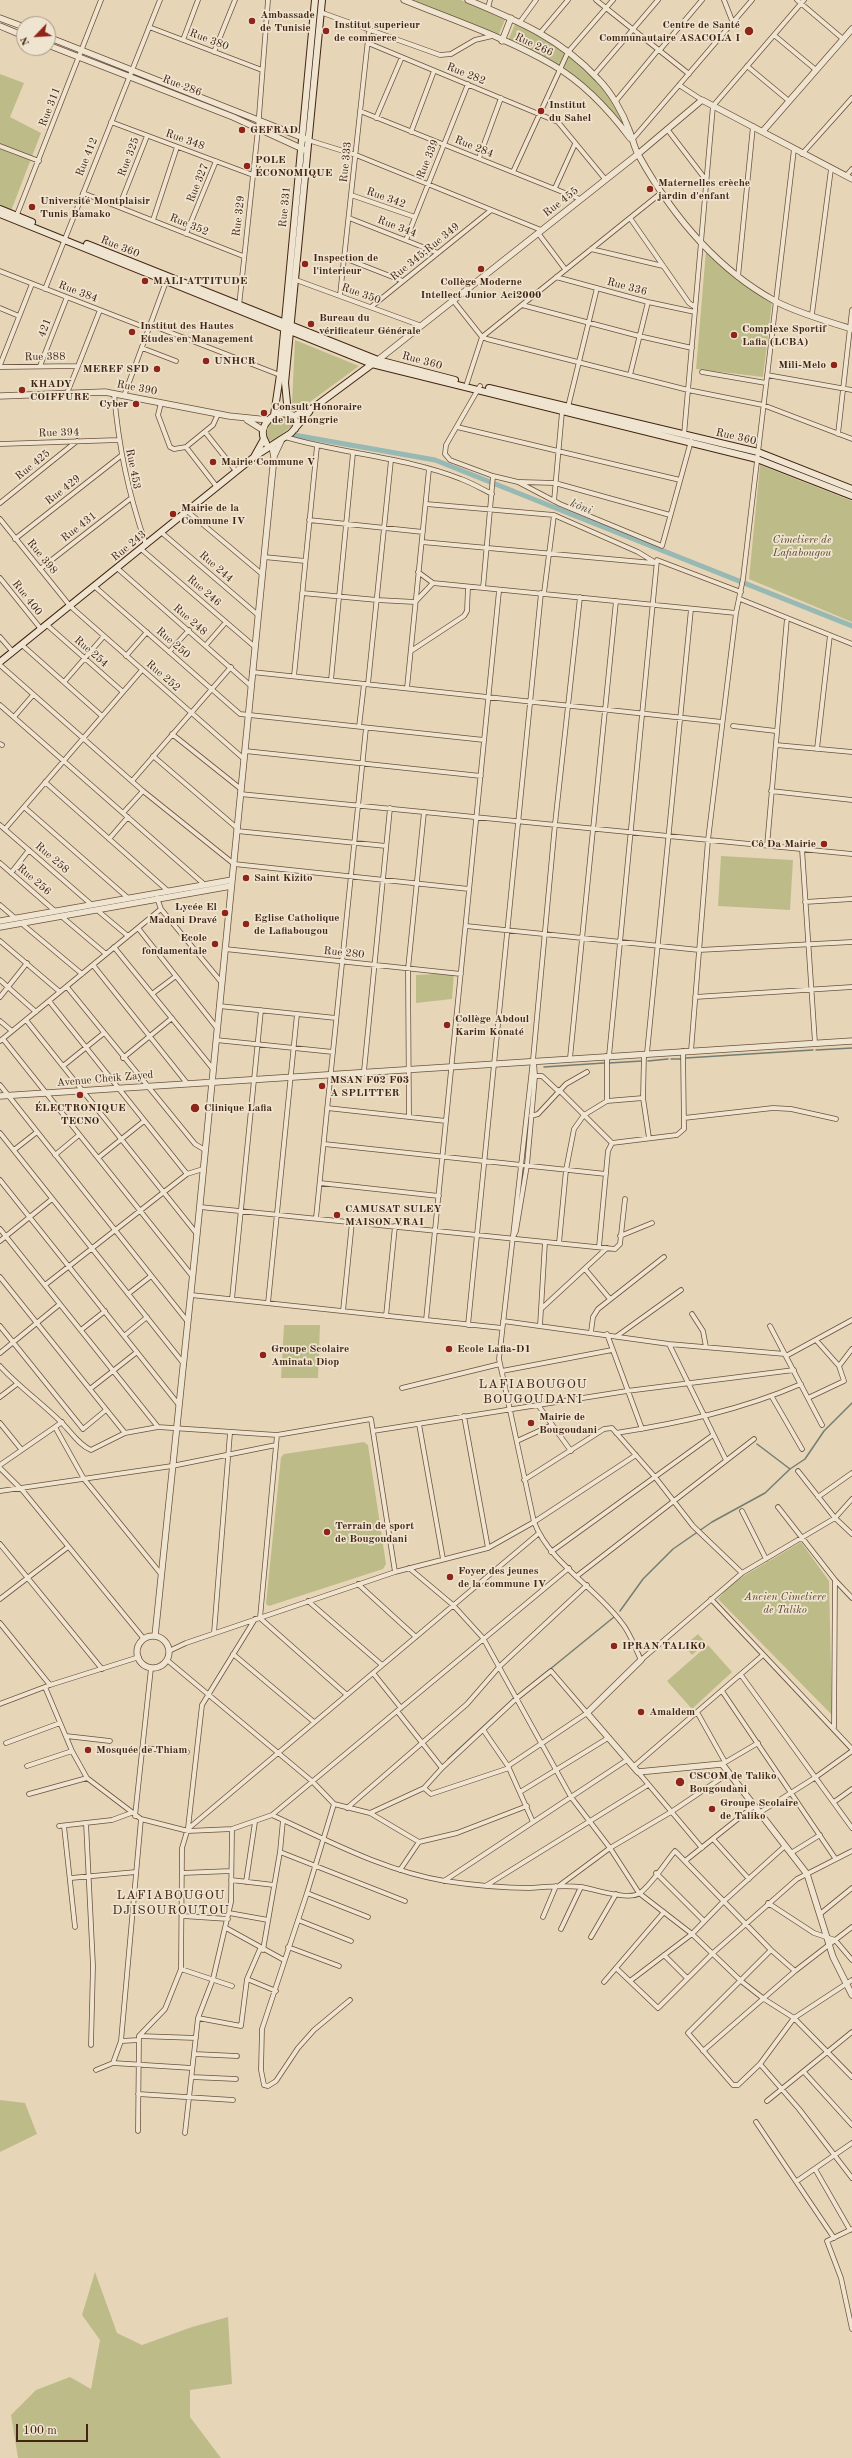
<!DOCTYPE html>
<html>
<head>
<meta charset="utf-8">
<style>
	body { margin:0 }
	#map { position:relative; width:852px; height:2458px; overflow:hidden; background:#e6d6b7; font-family:"Old Standard TT",serif }
	canvas { display:block }
	.north { position:absolute; left:16px; top:16px; width:40px; height:40px; box-sizing:border-box; background:#efe4d0; border:1px solid #aa9885; border-radius:50%; rotate:245deg; font-size:11px; font-weight:700; line-height:16px; text-align:center; color:#432514 }
	.north::after { content:''; display:block; margin:auto; width:14px; height:18px; background:#8f2418; clip-path:polygon(50% 0,100% 100%,50% 72%,0 100%) }
	.scale { position:absolute; left:16px; top:2424px; width:72px; height:18px; box-sizing:border-box; border:2px solid #432514; border-top:0; padding-left:5px; font-size:12px; line-height:14px; white-space:nowrap; color:#432514; -webkit-text-stroke:3px #efe4d0; paint-order:stroke }
</style>
</head>
<body>
<div id="map">
<canvas width="852" height="2458"></canvas>
<div class="north">N</div>
<div class="scale">100 m</div>
</div>
<script>
const g = document.querySelector('canvas').getContext('2d');
g.lineJoin = 'round';
function fill(path, color) {
  g.fillStyle = color;
  g.fill(path, 'evenodd');
}
function stroke(path, color, width, dash) {
  g.strokeStyle = color;
  g.lineWidth = width;
  g.lineCap = dash ? 'butt' : 'round';
  g.setLineDash(dash || []);
  g.stroke(path);
}
function label(font, color, halo, rows, align = 'center') {
  g.font = font + ' "Old Standard TT",serif';
  g.lineWidth = 3.5;
  g.setLineDash([]);
  g.textBaseline = 'middle';
  g.strokeStyle = halo;
  g.fillStyle = color;
  for (const [text, x, y, turn = 0] of rows) {
    g.save();
    g.translate(x, y);
    g.rotate((+turn || 0) * Math.PI / 180);
    g.textAlign = isNaN(turn) ? turn : align;
    if (halo) g.strokeText(text, 0, 0);
    g.fillText(text, 0, 0);
    g.restore();
  }
}
const green = new Path2D(`
	M407 0H461L505 20 498 36Z
	M515 24C557 42 592 69 616 108 619 114 626 123 626 130L582 85 508 41Z
	M0 74 24 83 10 117 41 133 11 211 0 206Z
	M706 251 772 302 763 377 696 369Z
	M295 340 359 366 303 407 295 406 292 403Z
	M282 416 291 417 294 422 293 425 273 441 268 440 266 434 270 422Z
	M760 465 852 501V622L749 579Z
	M721 856 793 860 790 910 718 906Z
	M454 973 452 999 416 1003V975Z
	M284 1325H320L318 1378H281Z
	M364 1442 368 1445 386 1564 383 1569 269 1606 266 1604 281 1457 284 1454Z
	M801 1542 829 1581 832 1715 718 1599 732 1583Z
	M698 1634 706 1643 692 1655 684 1646Z
	M708 1645 732 1672 692 1709 667 1681Z
	M0 2100 25 2103 37 2134 0 2152Z
	M95 2272 117 2333 142 2345 192 2327 228 2317 232 2384 190 2390V2417L221 2458H18L11 2415 36 2390 70 2377 91 2389 100 2340 82 2315Z`);
const stream = new Path2D(`
	M816 1050 852 1048
	M686 1058 813 1050
	M671 1059H681
	M648 1061 668 1059
	M609 1063 642 1061
	M544 1067 604 1063
	M757 1444 790 1469
	M620 1611 643 1579 673 1549 712 1522 765 1493 790 1469 805 1459 824 1431 852 1403
	M522 1692 614 1617
	M448 1759 514 1698`);
const canal = new Path2D(`
	M294 435 435 460 852 626`);
const minor = new Path2D(`
	M596 0 689 74
	M724 0 733 23
	M797 0 843 39
	M488 8 490 0
	M320 12 440 55 451 54 475 40 492 36
	M520 22 536 0
	M149 27 262 70
	M541 32 568 0
	M774 35 816 70
	M183 40 198 0
	M368 43 558 122 605 179
	M659 51 702 0
	M214 52 235 0
	M747 66 789 101
	M594 75 658 0
	M679 85 702 100
	M615 102 658 50
	M360 111 580 199
	M376 118 402 57
	M111 122 253 175
	M667 129 706 180
	M411 132 434 71
	M308 140 356 155 541 230
	M632 140 752 0
	M0 146 39 161
	M802 154 852 98
	M479 158 501 98
	M513 172 568 52 613 0
	M846 176 852 169
	M555 188 575 144
	M83 193 243 256
	M351 195 415 217
	M119 207 147 136
	M16 217 101 0
	M349 218 438 253
	M630 218 689 303 695 307
	M153 220 177 147
	M538 233 565 269
	M186 234 216 161
	M406 240 468 84
	M591 249 663 266
	M344 258 403 281
	M0 271 149 329
	M556 277 648 302 695 312
	M738 277 753 126
	M296 280 419 325
	M45 289 160 0
	M340 295 369 30
	M452 299 482 337 487 339 688 390 763 405 852 439
	M522 305 639 336 692 348
	M239 306 258 129 268 0
	M371 307 490 211
	M0 308 19 316
	M812 314 831 169
	M151 325 280 375
	M142 348 176 361
	M0 365 32 284
	M40 366 67 297
	M0 367 78 366 100 310
	M702 372 766 383
	M630 375 648 302
	M767 375 852 390
	M467 383 482 337 661 193
	M480 386 446 445 445 454 450 460 493 476 518 482 560 504 662 546 691 441
	M67 393 78 366
	M114 394C119 449 128 492 146 545
	M124 396 167 279
	M161 403 158 415 170 447 174 449 186 447
	M568 407 597 288
	M457 427 680 480
	M205 432 236 471
	M838 434 852 310
	M684 435 713 106 804 0
	M285 437C343 454 405 457 461 479 472 483 482 489 492 494
	M0 444 118 440
	M520 482 555 483 670 515
	M217 487 186 447 213 425 218 414
	M554 501 562 412
	M0 503 77 441
	M426 504 554 515 638 552 656 563
	M187 511 262 574
	M0 519 70 606 244 759
	M309 520 423 532
	M161 532 258 615
	M15 539 122 455
	M422 542 653 563
	M141 549 255 647
	M264 557 305 561
	M117 568 251 686
	M40 569 130 499
	M418 572 433 583 736 613
	M0 578 41 629
	M94 586 240 714 484 740
	M483 588 493 476
	M302 593 377 600 415 602 433 583
	M544 593 554 515
	M580 597 555 824 533 1060 499 1359 534 1522C550 1563 595 1587 621 1622 630 1632 635 1648 641 1660L742 1573 835 1518 852 1499
	M740 599 852 644
	M47 625 123 692
	M0 637 13 652
	M22 645 102 716
	M206 645 226 622
	M411 651 464 616 467 611 468 587
	M169 652 189 630
	M126 656 147 632
	M0 665 143 791 234 864 469 889
	M252 672 722 722
	M294 676 317 446
	M331 680 353 453
	M64 682 104 636
	M368 684 391 460
	M407 688 429 469
	M0 705 205 885
	M14 717 33 695
	M733 726 776 731
	M359 727 364 684
	M172 734 241 789
	M0 744 2 745
	M776 745 852 752
	M817 749 830 635
	M245 751 481 776
	M153 756 237 828
	M132 781 231 667
	M45 782 168 891
	M771 791 852 800
	M240 794 852 854
	M24 807 128 898
	M123 813 143 791
	M0 825 92 905
	M5 829 142 670
	M237 831 386 846
	M109 839 128 817
	M767 846 787 618
	M802 849 815 1043
	M0 863 55 911
	M11 873 29 850
	M157 898 161 909 222 983
	M805 902 852 899
	M0 905 15 918
	M97 910 128 936
	M61 916 106 954
	M21 923 82 974
	M466 926 699 950 852 942
	M138 928 217 1028
	M0 941 60 992
	M114 947 213 1069
	M225 949 461 974
	M93 965 186 1082
	M0 980 36 1012
	M67 987 195 1144 205 1150
	M152 994 176 976
	M0 997 27 963
	M695 997 852 987
	M49 1001 187 1174
	M219 1006 336 1018
	M26 1020 197 1234
	M0 1021 12 1031
	M3 1039 193 1277
	M216 1040 333 1052
	M0 1041 161 909
	M691 1051 708 840 736 613 743 579 794 149
	M647 1053 691 609
	M644 1054 643 1098 649 1138
	M607 1056V1101
	M609 1056 657 560 741 592
	M123 1058 172 1018
	M570 1058 616 601
	M63 1066 104 1033
	M364 1071 390 808
	M533 1076H542L558 1091
	M0 1085 188 1322
	M559 1090 612 1143
	M327 1108 446 1121
	M531 1116 538 1114 566 1084 587 1072
	M409 1117 408 969 424 812
	M684 1118 773 1108 791 1109 836 1119
	M0 1133 184 1364
	M324 1144 606 1174
	M14 1150 37 1132
	M55 1155 79 1135
	M98 1158 144 1121
	M0 1180 179 1405
	M320 1183 439 1196
	M200 1207 615 1249 620 1244 625 1199
	M316 1218 366 728
	M0 1229 158 1427
	M620 1236 652 1223
	M513 1237 516 1231 527 1165 535 1076 534 1062
	M0 1241 52 1199
	M559 1243 566 1170 574 1129 584 1115 607 1101 643 1098
	M599 1247 608 1151 612 1143 677 1135 684 1129 683 1051
	M585 1269 610 1299
	M0 1277 125 1433
	M45 1285 187 1174 203 1169
	M128 1294 151 1276
	M191 1295 502 1328
	M232 1299 261 1010
	M268 1303 297 1014
	M541 1309 607 1248
	M343 1311 352 1222
	M692 1314 703 1331 706 1347
	M386 1316 395 1226
	M426 1320 499 591
	M503 1321 669 1344 785 1354
	M468 1325 541 593
	M0 1326 83 1429 106 1410
	M540 1326 545 1242
	M770 1326 822 1425
	M81 1330 105 1311
	M591 1332 593 1317 598 1309 664 1257
	M607 1334 642 1429
	M124 1336 147 1317
	M617 1336 681 1290
	M816 1340 839 1366
	M669 1344 726 1460
	M0 1353 60 1304
	M786 1356 852 1320
	M0 1366C19 1387 42 1403 62 1423 71 1432 79 1445 91 1450L125 1433 158 1427 277 1435 371 1419 395 1572
	M502 1371 612 1350
	M402 1388 500 1364
	M90 1389 137 1352
	M0 1397 17 1384
	M772 1397 802 1449
	M808 1398 844 1381 839 1366 852 1349
	M538 1405 571 1451
	M464 1416 488 1548
	M62 1422 55 1427 84 1479 161 1574
	M0 1423 21 1449
	M419 1424 443 1559
	M373 1431 627 1391 794 1370
	M616 1433C680 1423 741 1410 801 1384
	M277 1435 260 1618 347 1695
	M517 1441 552 1425
	M0 1465 55 1427
	M0 1468 23 1491 144 1639
	M798 1471 835 1518 852 1534
	M524 1480 604 1429 612 1428 655 1477 693 1526 742 1573
	M0 1491 172 1466 276 1445
	M818 1497 852 1473
	M778 1507 835 1580 852 1598
	M742 1511 766 1559
	M0 1544 102 1669
	M551 1552 713 1435
	M409 1568 453 1605 483 1638 571 1797 610 1848 639 1893 692 1934 741 1981 764 1999 794 2018 852 2077
	M577 1576 754 1439
	M358 1584 416 1637
	M0 1599 68 1547
	M711 1599 852 1749
	M308 1601 382 1665
	M0 1623 50 1685
	M214 1633 230 1433
	M169 1651 186 1643 395 1572 488 1548 534 1522 636 1455
	M233 1654 314 1722
	M167 1660 313 1782 334 1804 370 1813 424 1788 442 1768 517 1698 551 1671 587 1713 508 1766
	M373 1673 401 1708
	M741 1675 852 1828
	M45 1687 72 1751 87 1778 141 1819 188 1831 232 1829 272 1815 569 1568
	M722 1691 835 1858
	M0 1704 50 1685 139 1657
	M397 1711 442 1768
	M697 1712 725 1762
	M834 1727 835 1580
	M484 1731 508 1766 533 1822
	M66 1736 110 1741
	M6 1743 60 1723
	M142 1748 187 1752
	M724 1763 758 1743
	M27 1766 72 1751
	M633 1767 763 1655
	M638 1772 702 1848
	M424 1788 431 1794 509 1768
	M520 1792 608 1738
	M29 1794 87 1778
	M834 1802 852 1789
	M334 1804 307 1893 262 2029 261 2070 264 2085 268 2086 276 2081 298 2048 314 2030 350 2000
	M347 1808 467 1704 500 1666 587 1585
	M370 1813 419 1842
	M759 1813 816 1777 852 1751
	M272 1815C327 1840 384 1871 445 1881 472 1885 502 1888 529 1888 547 1887 563 1885 581 1887 594 1889 629 1901 640 1893 652 1884 665 1863 675 1851L771 1950 795 1971
	M135 1816 151 1668
	M86 1823 93 1966 91 2045
	M59 1826 112 1820 131 1813
	M64 1826 75 1927
	M189 1828 538 1534
	M713 1839 749 1879
	M280 1852 405 1901
	M791 1853 820 1835
	M685 1861 754 1806
	M400 1870 419 1842 457 1833 527 1806
	M182 1873 231 1871
	M656 1873 704 1921
	M71 1878 136 1872
	M231 1880 274 1885
	M444 1881 627 1760
	M246 1882 255 1822
	M487 1885 648 1785
	M560 1885 610 1848 671 1812 729 1773
	M307 1893 368 1917
	M768 1903 814 1933 835 1940 852 1960
	M229 1913 268 1920
	M820 1914 852 1888
	M183 1916 228 1919
	M543 1917 556 1886
	M298 1920 351 1941
	M226 1928 284 1960
	M561 1929 581 1887
	M591 1937 616 1894
	M288 1947 339 1966
	M263 1950 280 1852 283 1820
	M771 1950 688 2033 733 2085H738L760 2064 794 2018 852 1980
	M664 1955 687 1978
	M616 1968 658 2008 713 1953 797 1879 852 1851
	M181 1969 232 1986
	M247 1979 276 1991
	M630 1981 692 1934 723 1902 785 1846
	M604 1982 664 1912
	M198 2018 241 2026 247 1979 260 1949
	M139 2036 196 2038
	M121 2041 139 2040
	M703 2051 795 1971 852 1927
	M194 2054 237 2056
	M113 2063 121 2041 141 1819
	M760 2064 799 2109 852 2178
	M96 2070 113 2063 192 2068
	M804 2072 852 2125
	M192 2077 236 2079
	M138 2094 233 2100
	M767 2101 852 2032
	M756 2122 834 2238
	M138 2131 139 2036 165 2009 181 1969 182 1848 188 1828 202 1705 255 1619
	M185 2133 198 2018 213 1979 231 1902 232 1829
	M815 2169 850 2230
	M797 2181 852 2143
	M852 2229 827 2241 841 2278 852 2329`);
const tertiary = new Path2D(`
	M404 0C453 20 507 38 553 65 584 83 609 110 630 138
	M468 0C518 21 560 38 598 79 611 92 623 113 629 130 633 139 634 148 639 156 672 215 715 268 775 301 793 311 832 323 852 329
	M0 18 24 27
	M0 26 24 36
	M48 37 306 139
	M502 41 511 18
	M48 45 233 117 305 150
	M763 131 852 29
	M378 360 638 154 702 100 852 179
	M0 396 105 392 229 416 268 420
	M247 420 263 430
	M274 456 281 441
	M0 921 232 880
	M0 927 231 886
	M0 1096 852 1041
	M155 1636 197 1234 274 457 272 446
	M137 1652a16 16 0 1 1 32 0a16 16 0 1 1-32 0Z
	M641 1660 587 1713 638 1772 722 1764 807 1874 833 1957 852 1995`);
const secondary = new Path2D(`
	M0 209 32 222
	M0 214 372 364 757 459 852 496
	M87 244 378 360 455 380
	M489 388 758 452 852 489
	M288 413 285 383 322 0
	M274 415 280 375 315 0
	M294 416 313 408 375 362
	M266 443C255 426 275 408 292 415L297 423 295 429
	M257 455 291 433 309 412
	M0 662 254 457 264 439`);
const markers = [
	[252,21,4,"#8f2418"],
	[326,31,4,"#8f2418"],
	[749,31,5,"#8f2418"],
	[541,111,4,"#8f2418"],
	[242,130,4,"#8f2418"],
	[247,166,4,"#8f2418"],
	[650,189,4,"#8f2418"],
	[32,207,4,"#8f2418"],
	[305,264,4,"#8f2418"],
	[481,269,4,"#8f2418"],
	[145,281,4,"#8f2418"],
	[311,324,4,"#8f2418"],
	[132,332,4,"#8f2418"],
	[734,335,4,"#8f2418"],
	[206,361,4,"#8f2418"],
	[834,365,4,"#8f2418"],
	[157,369,4,"#8f2418"],
	[22,390,4,"#8f2418"],
	[136,404,4,"#8f2418"],
	[264,413,4,"#8f2418"],
	[213,462,4,"#8f2418"],
	[173,514,4,"#8f2418"],
	[824,844,4,"#8f2418"],
	[246,878,4,"#8f2418"],
	[225,913,4,"#8f2418"],
	[246,924,4,"#8f2418"],
	[215,944,4,"#8f2418"],
	[447,1025,4,"#8f2418"],
	[322,1086,4,"#8f2418"],
	[80,1095,4,"#8f2418"],
	[195,1108,5,"#8f2418"],
	[337,1215,4,"#8f2418"],
	[449,1349,4,"#8f2418"],
	[263,1355,4,"#8f2418"],
	[531,1423,4,"#8f2418"],
	[327,1532,4,"#8f2418"],
	[450,1577,4,"#8f2418"],
	[614,1646,4,"#8f2418"],
	[641,1712,4,"#8f2418"],
	[88,1750,4,"#8f2418"],
	[680,1782,5,"#8f2418"],
	[712,1809,4,"#8f2418"]
];
const poiNames = [
	["Ambassade",260,15],
	["de Tunisie",260,28],
	["Institut superieur",334,25],
	["de commerce",334,38],
	["Centre de Santé",740,25,"right"],
	["Communautaire ASACOLA I",740,38,"right"],
	["Institut",549,105],
	["du Sahel",549,118],
	["GEFRAD",250,130],
	["POLE",255,160],
	["ÉCONOMIQUE",255,173],
	["Maternelles crèche",658,183],
	["jardin d'enfant",658,196],
	["Université Montplaisir",40,201],
	["Tunis Bamako",40,214],
	["Inspection de",313,258],
	["l'interieur",313,271],
	["MALI ATTITUDE",153,281],
	["Collège Moderne",481,282,"center"],
	["Intellect Junior Aci2000",481,295,"center"],
	["Bureau du",319,318],
	["vérificateur Générale",319,331],
	["Institut des Hautes",140,326],
	["Etudes en Management",140,339],
	["Complexe Sportif",742,329],
	["Lafia (LCBA)",742,342],
	["UNHCR",214,361],
	["Mili-Melo",826,365,"right"],
	["MEREF SFD",149,369,"right"],
	["KHADY",30,384],
	["COIFFURE",30,397],
	["Cyber",128,404,"right"],
	["Consult Honoraire",272,407],
	["de la Hongrie",272,420],
	["Mairie Commune V",221,462],
	["Mairie de la",181,508],
	["Commune IV",181,521],
	["Cô Da Mairie",816,844,"right"],
	["Saint Kizito",254,878],
	["Lycée El",217,907,"right"],
	["Madani Dravé",217,920,"right"],
	["Eglise Catholique",254,918],
	["de Lafiabougou",254,931],
	["Ecole",207,938,"right"],
	["fondamentale",207,951,"right"],
	["Collège Abdoul",455,1019],
	["Karim Konaté",455,1032],
	["MSAN F02 F03",330,1080],
	["A SPLITTER",330,1093],
	["ÉLECTRONIQUE",80,1108,"center"],
	["TECNO",80,1121,"center"],
	["Clinique Lafia",204,1108],
	["CAMUSAT SULEY",345,1209],
	["MAISON VRAI",345,1222],
	["Groupe Scolaire",271,1349],
	["Aminata Diop",271,1362],
	["Ecole Lafia-D1",457,1349],
	["Mairie de",539,1417],
	["Bougoudani",539,1430],
	["Terrain de sport",335,1526],
	["de Bougoudani",335,1539],
	["Foyer des jeunes",458,1571],
	["de la commune IV",458,1584],
	["IPRAN TALIKO",622,1646],
	["Amaldem",649,1712],
	["Mosquée de Thiam",96,1750],
	["CSCOM de Taliko",689,1776],
	["Bougoudani",689,1789],
	["Groupe Scolaire",720,1803],
	["de Taliko",720,1816]
];
const streetNames = [
	["Rue 380",209,40,21],
	["Rue 266",534,45,25],
	["Rue 282",466,74,22],
	["Rue 286",182,86,21],
	["Rue 311",50,107,-69],
	["Rue 348",185,140,20],
	["Rue 284",474,147,22],
	["Rue 412",87,157,-68],
	["Rue 325",129,157,-69],
	["Rue 339",428,159,-68],
	["Rue 333",346,162,-84],
	["Rue 327",198,183,-68],
	["Rue 342",386,198,20],
	["Rue 455",561,202,-38],
	["Rue 331",285,207,-84],
	["Rue 329",239,216,-83],
	["Rue 352",189,225,22],
	["Rue 344",397,227,21],
	["Rue 360",120,247,22],
	["Rue 345;Rue 349",425,252,-39],
	["Rue 336",627,287,15],
	["Rue 384",78,292,21],
	["Rue 350",361,294,20],
	["421",45,328,-69],
	["Rue 388",45,357,-1],
	["Rue 360",422,361,15],
	["Rue 390",137,388,11],
	["Rue 394",59,433,-2],
	["Rue 360",736,437,13],
	["Rue 425",33,465,-39],
	["Rue 453",133,469,79],
	["Rue 429",63,490,-38],
	["Rue 431",79,527,-38],
	["Rue 243",129,546,-39],
	["Rue 398",42,557,51],
	["Rue 244",216,567,41],
	["Rue 246",204,591,41],
	["Rue 400",27,598,52],
	["Rue 248",190,620,41],
	["Rue 250",173,643,41],
	["Rue 254",91,652,41],
	["Rue 252",163,676,41],
	["Rue 258",52,858,41],
	["Rue 256",34,880,41],
	["Rue 280",344,953,6],
	["Avenue Cheik Zayed",105,1079,-5]
];
const parkNames = [
	["Cimetiere de",802,540],
	["Lafiabougou",802,553],
	["Ancien Cimetiere",785,1597],
	["de Taliko",785,1610]
];
const waterNames = [
	["kôni",581,507,22]
];
const quarterNames = [
	["LAFIABOUGOU",533,1385],
	["BOUGOUDANI",533,1400],
	["LAFIABOUGOU",171,1896],
	["DJISOUROUTOU",171,1911]
];
fill(green, '#bdbc89');
stroke(stream, '#757d73', 1.5);
stroke(canal, '#97b8b3', 5);
stroke(minor, '#6c513d', 5.5);
stroke(tertiary, '#6c513d', 7);
stroke(secondary, '#432514', 8);
stroke(minor, '#efe4d0', 4);
stroke(tertiary, '#efe4d0', 5.5);
stroke(secondary, '#efe4d0', 6);
for (const [x, y, r, color] of markers) {
  const dot = new Path2D();
  dot.arc(x, y, r, 0, 2 * Math.PI);
  g.fillStyle = color;
  g.fill(dot);
  stroke(dot, '#efe4d0', 1.5);
}
label('bold 11px', '#432514', '#efe4d0', poiNames, 'left');
label('11px', '#432514', '#efe4d0', streetNames);
label('italic 11px', '#5b432b', '#efe4d0', parkNames);
label('italic 12px', '#584a3c', '#efe4d0', waterNames);
g.letterSpacing = '1px';
label('13px', '#432514', '#efe4d0', quarterNames);
g.letterSpacing = '0px';
</script>
</body>
</html>
